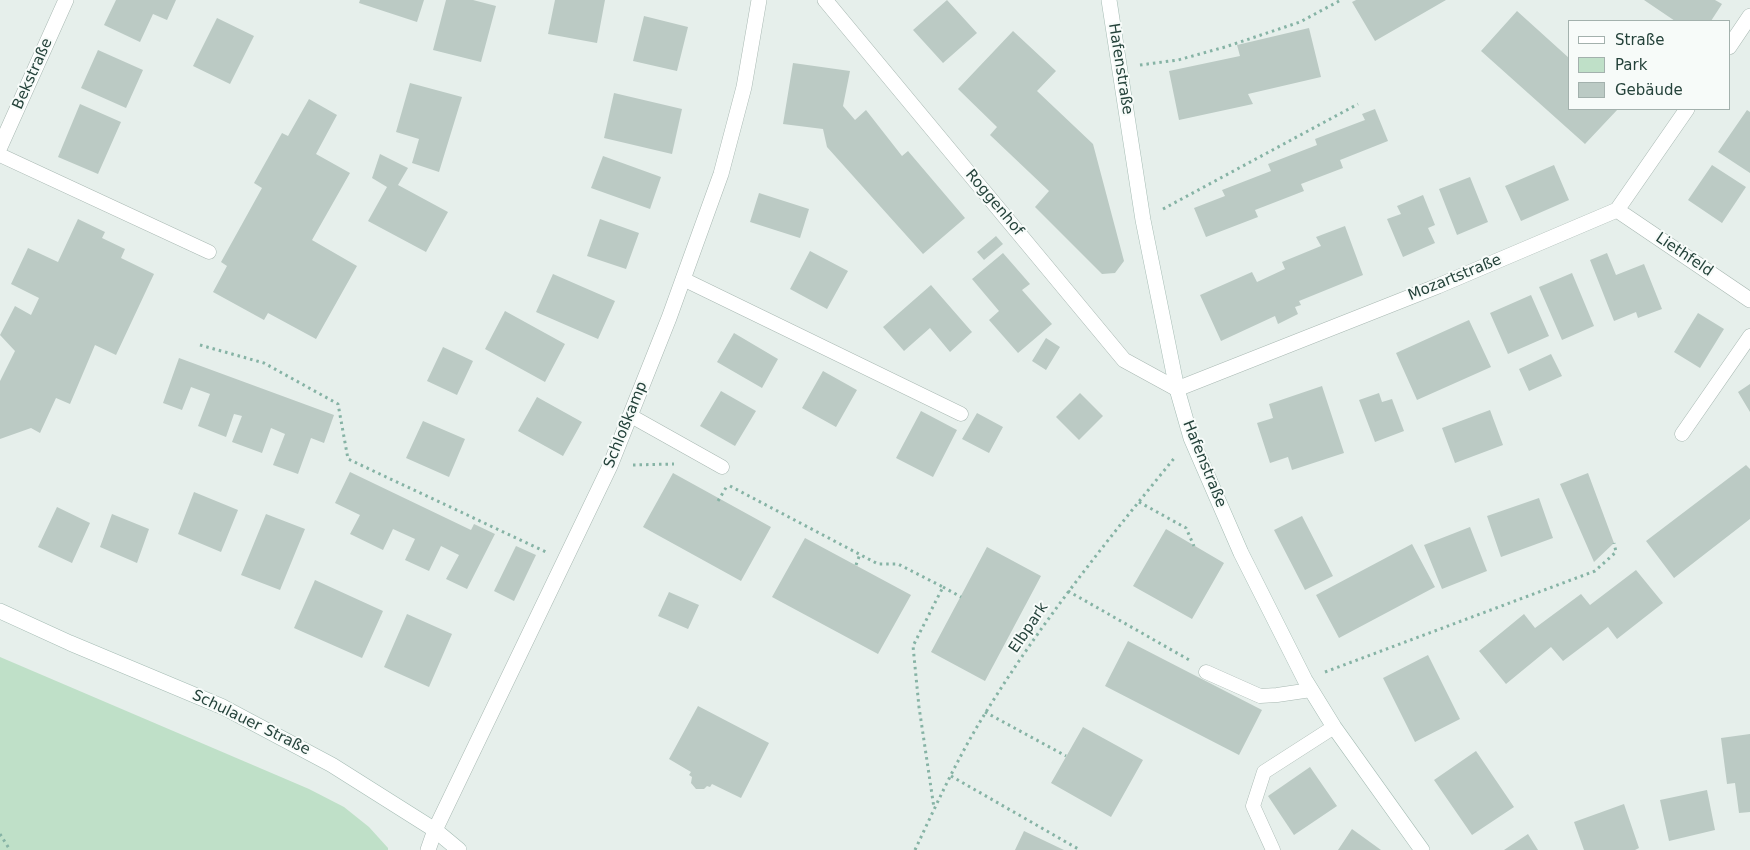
<!DOCTYPE html>
<html>
<head>
<meta charset="utf-8">
<style>
	body { margin:0 }
	#map { position:relative; width:1750px; height:850px; overflow:hidden; background:#e6efeb; font-family:"DejaVu Sans",sans-serif }
	canvas { display:block }
	.legend { position:absolute; left:1568px; top:20px; width:162px; height:90px; box-sizing:border-box; background:#f7fbf9; border:1px solid #a3b1ad; margin:0; padding:6px 9px; list-style:none; font-size:15px; color:#24423a }
	.legend li { display:flex; align-items:center; gap:10px; height:25px }
	.legend b { width:25px; border:1px solid #a3b1ad }
</style>
</head>
<body>
<div id="map">
<canvas width="1750" height="850"></canvas>
<ul class="legend">
<li><b style="height:6px;background:#fff"></b>Straße</li>
<li><b style="height:14px;background:#bfe0c8"></b>Park</li>
<li><b style="height:14px;background:#bbcac4"></b>Gebäude</li>
</ul>
</div>
<script>
const g = document.querySelector('canvas').getContext('2d');
g.lineJoin = 'round';
function fill(path, color) {
  g.fillStyle = color;
  g.fill(path, 'evenodd');
}
function stroke(path, color, width, dash) {
  g.strokeStyle = color;
  g.lineWidth = width;
  g.lineCap = dash ? 'butt' : 'round';
  g.setLineDash(dash || []);
  g.stroke(path);
}
function label(font, color, halo, rows, align = 'center') {
  g.font = font + ' "DejaVu Sans",sans-serif';
  g.lineWidth = 4;
  g.setLineDash([]);
  g.textBaseline = 'middle';
  g.strokeStyle = halo;
  g.fillStyle = color;
  for (const [text, x, y, turn = 0] of rows) {
    g.save();
    g.translate(x, y);
    g.rotate((+turn || 0) * Math.PI / 180);
    g.textAlign = isNaN(turn) ? turn : align;
    if (halo) g.strokeText(text, 0, 0);
    g.fillText(text, 0, 0);
    g.restore();
  }
}
const green = new Path2D(`
	M0 657 309 789 344 807 369 827 388 848V850H0Z`);
const building = new Path2D(`
	M116 0H176L167 20 153 14 140 42 104 25Z
	M360 0H424L417 22 359 3Z
	M446 0H473L496 6 481 62 433 50Z
	M555 0H605L597 43 548 34Z
	M947 0 977 33 943 63 913 30Z
	M1356 0H1446L1375 41 1352 2Z
	M1644 0H1715L1722 4 1711 21H1675Z
	M1517 11 1569 58V109H1618L1585 144 1481 51Z
	M644 16 688 27 677 71 633 61Z
	M217 18 254 36 230 84 193 66Z
	M1309 28 1321 77 1248 94 1253 104 1179 120 1169 71 1240 56 1237 45Z
	M1013 31 1056 71 1037 91 1093 144 1124 261 1115 273 1102 274 1035 207 1049 191 990 135 997 127 958 89Z
	M98 50 143 70 126 108 81 88Z
	M793 63 850 71 843 106 855 120 866 110 902 156 908 151 965 218 923 254 827 147 823 129 783 124Z
	M410 83 462 97 439 172 412 163 419 139 396 132Z
	M614 93 682 109 672 154 604 138Z
	M309 99 337 115 316 154 350 173 312 240 357 266 316 339 268 313 264 320 213 292 227 266 221 262 262 188 254 183 282 133 288 136Z
	M80 104 121 122 98 174 58 157Z
	M1375 109 1388 141 1340 160 1343 168 1301 184 1304 191 1255 210 1258 217 1206 237 1194 208 1225 196 1222 190 1271 171 1268 164 1317 145 1315 139 1365 120 1362 114Z
	M1747 110 1750 112V173L1718 152Z
	M380 154 408 168 398 185 448 212 426 252 368 221 387 187 372 178Z
	M603 156 661 177 650 209 591 188Z
	M1554 165 1569 200 1521 221 1505 186Z
	M1712 165 1746 187 1722 223 1688 200Z
	M1470 177 1488 222 1457 235 1439 189Z
	M759 193 809 209 800 238 750 222Z
	M1423 195 1435 225 1428 228 1435 243 1403 257 1387 219 1401 214 1397 206Z
	M78 219 105 232 102 238 125 249 121 258 154 274 116 355 95 345 70 404 56 398 40 433 31 428 0 439V381L15 351 0 335 15 306 31 315 39 298 11 284 28 248 58 262Z
	M600 219 639 233 626 269 587 256Z
	M1345 226 1363 275 1299 301 1301 305 1295 307 1298 314 1278 324 1275 316 1221 341 1200 295 1252 272 1257 282 1285 269 1282 262 1321 246 1316 237Z
	M996 236 1003 244 984 260 977 252Z
	M810 251 848 271 827 309 790 289Z
	M1003 253 1030 284 1022 290 1052 324 1018 353 989 320 999 311 972 279Z
	M1607 253 1616 275 1644 264 1662 309 1638 318 1636 312 1614 321 1590 260Z
	M1572 273 1594 326 1562 340 1539 287Z
	M553 274 615 301 598 339 536 312Z
	M931 285 972 332 950 352 930 328 904 351 883 327Z
	M1531 295 1549 336 1508 354 1490 313Z
	M505 311 565 344 545 382 485 349Z
	M1698 313 1724 329 1700 368 1674 352Z
	M1469 320 1491 367 1417 400 1396 353Z
	M734 333 778 359 762 388 717 362Z
	M1046 338 1060 347 1046 370 1032 361Z
	M443 347 473 361 457 395 427 381Z
	M1551 354 1562 376 1529 391 1519 369Z
	M179 358 334 415 324 443 311 438 298 474 273 465 285 434 271 428 262 453 232 442 242 416 234 414 226 437 198 426 210 394 191 387 182 410 163 403Z
	M823 371 857 390 836 427 802 408Z
	M1750 384V412L1738 392Z
	M1322 386 1344 453 1292 470 1288 457 1270 463 1257 423 1273 418 1269 404Z
	M721 391 756 411 735 446 700 426Z
	M1080 393 1103 416 1079 440 1056 417Z
	M1379 393 1382 402 1392 399 1404 431 1375 442 1359 400Z
	M537 397 582 422 563 456 518 431Z
	M1490 410 1503 445 1455 463 1442 428Z
	M921 411 957 430 933 477 896 458Z
	M977 413 1003 427 989 453 962 439Z
	M423 421 465 439 449 477 406 458Z
	M1746 465 1750 469V519L1674 578 1646 541Z
	M350 472 471 530 474 524 495 534 467 589 446 579 459 555 441 546 429 571 405 560 415 539 393 529 383 550 350 534 360 515 335 503Z
	M673 473 771 527 741 581 643 527Z
	M1588 473 1614 543 1594 562 1560 484Z
	M194 492 238 510 221 552 178 534Z
	M1539 498 1553 538 1501 557 1487 516Z
	M57 507 90 523 72 563 38 547Z
	M112 514 149 529 137 563 100 547Z
	M266 514 305 529 280 590 241 575Z
	M1302 516 1333 576 1305 590 1274 530Z
	M1470 527 1487 571 1442 589 1424 545Z
	M1166 529 1224 563 1192 619 1133 586Z
	M805 538 911 595 878 654 772 597Z
	M1412 544 1435 587 1339 638 1316 595Z
	M516 546 536 555 514 601 494 591Z
	M987 547 1041 576 985 681 931 652Z
	M1636 570 1663 603 1617 639 1608 627 1563 661 1551 647 1506 684 1479 651 1524 614 1535 628 1581 594 1590 605Z
	M315 580 383 611 362 658 294 628Z
	M669 592 699 605 688 629 658 616Z
	M407 614 452 634 429 687 384 667Z
	M1128 641 1262 710 1239 755 1105 686Z
	M1428 655 1460 719 1415 742 1383 678Z
	M698 706 769 743 741 798 712 784 710 787 707 786 704 789H696L691 783 692 777 689 775 691 772 669 759Z
	M1083 727 1143 760 1111 817 1051 783Z
	M1750 734V812L1739 813 1735 783 1727 784 1721 738Z
	M1476 751 1514 807 1472 835 1434 780Z
	M1310 767 1337 806 1294 835 1268 796Z
	M1707 790 1715 830 1669 841 1660 800Z
	M1624 804 1639 848 1635 850H1584L1574 822Z
	M1352 829 1381 850H1338Z
	M1024 831 1064 850H1015Z
	M1528 834 1538 850H1504Z`);
const path = new Path2D(`
	M1140 65 1178 60 1225 47 1300 22 1341 0
	M1163 209 1358 104
	M200 345 264 363 338 404 348 459 546 552
	M633 465 674 464
	M730 486 878 564H898L943 587 913 646 919 707 934 808
	M718 501 727 486
	M1139 502 1186 528 1194 546
	M856 565 860 554
	M943 587 961 597
	M1068 591 1191 661
	M1325 672 1595 571 1616 552 1614 543
	M985 712 1066 756
	M951 776 1080 850
	M0 834 10 850
	M915 850C937 803 959 755 986 712 1042 621 1109 538 1176 456`);
const lane = new Path2D(`
	M0 155 209 252
	M683 279 961 414
	M631 416 722 467
	M1682 434 1750 336
	M1206 672 1260 696 1277 695 1311 690
	M1273 850 1253 806 1264 772 1334 727`);
const street = new Path2D(`
	M825 0 1124 360 1177 389 1438 286 1617 210 1687 109
	M1729 47 1750 16
	M0 147 66 0
	M1617 210 1750 300
	M428 850 435 830 610 466 669 318 721 174 744 87 759 0`);
const secondary = new Path2D(`
	M1109 0 1143 220 1177 389 1191 438 1241 553 1305 680 1334 727 1422 850
	M0 611 70 643 223 707 332 765 435 830 459 850`);
const streetNames = [
	["Hafenstraße",1120,69,81],
	["Bekstraße",33,74,-66],
	["Roggenhof",994,203,50],
	["Liethfeld",1684,255,34],
	["Mozartstraße",1455,278,-22],
	["Schloßkamp",626,425,-68],
	["Hafenstraße",1204,464,68],
	["Elbpark",1029,628,-56],
	["Schulauer Straße",251,723,26]
];
fill(green, '#bfe0c8');
fill(building, '#bbcac4');
stroke(lane, '#a8b8b2', 15);
stroke(street, '#a8b8b2', 16);
stroke(secondary, '#a4bbb3', 16);
stroke(path, '#86b3a5', 3, [2.5, 4]);
stroke(lane, '#fff', 14);
stroke(street, '#fff', 15);
stroke(secondary, '#fff', 15);
label('15px', '#24423a', '#f7fbf9', streetNames);
</script>
</body>
</html>
